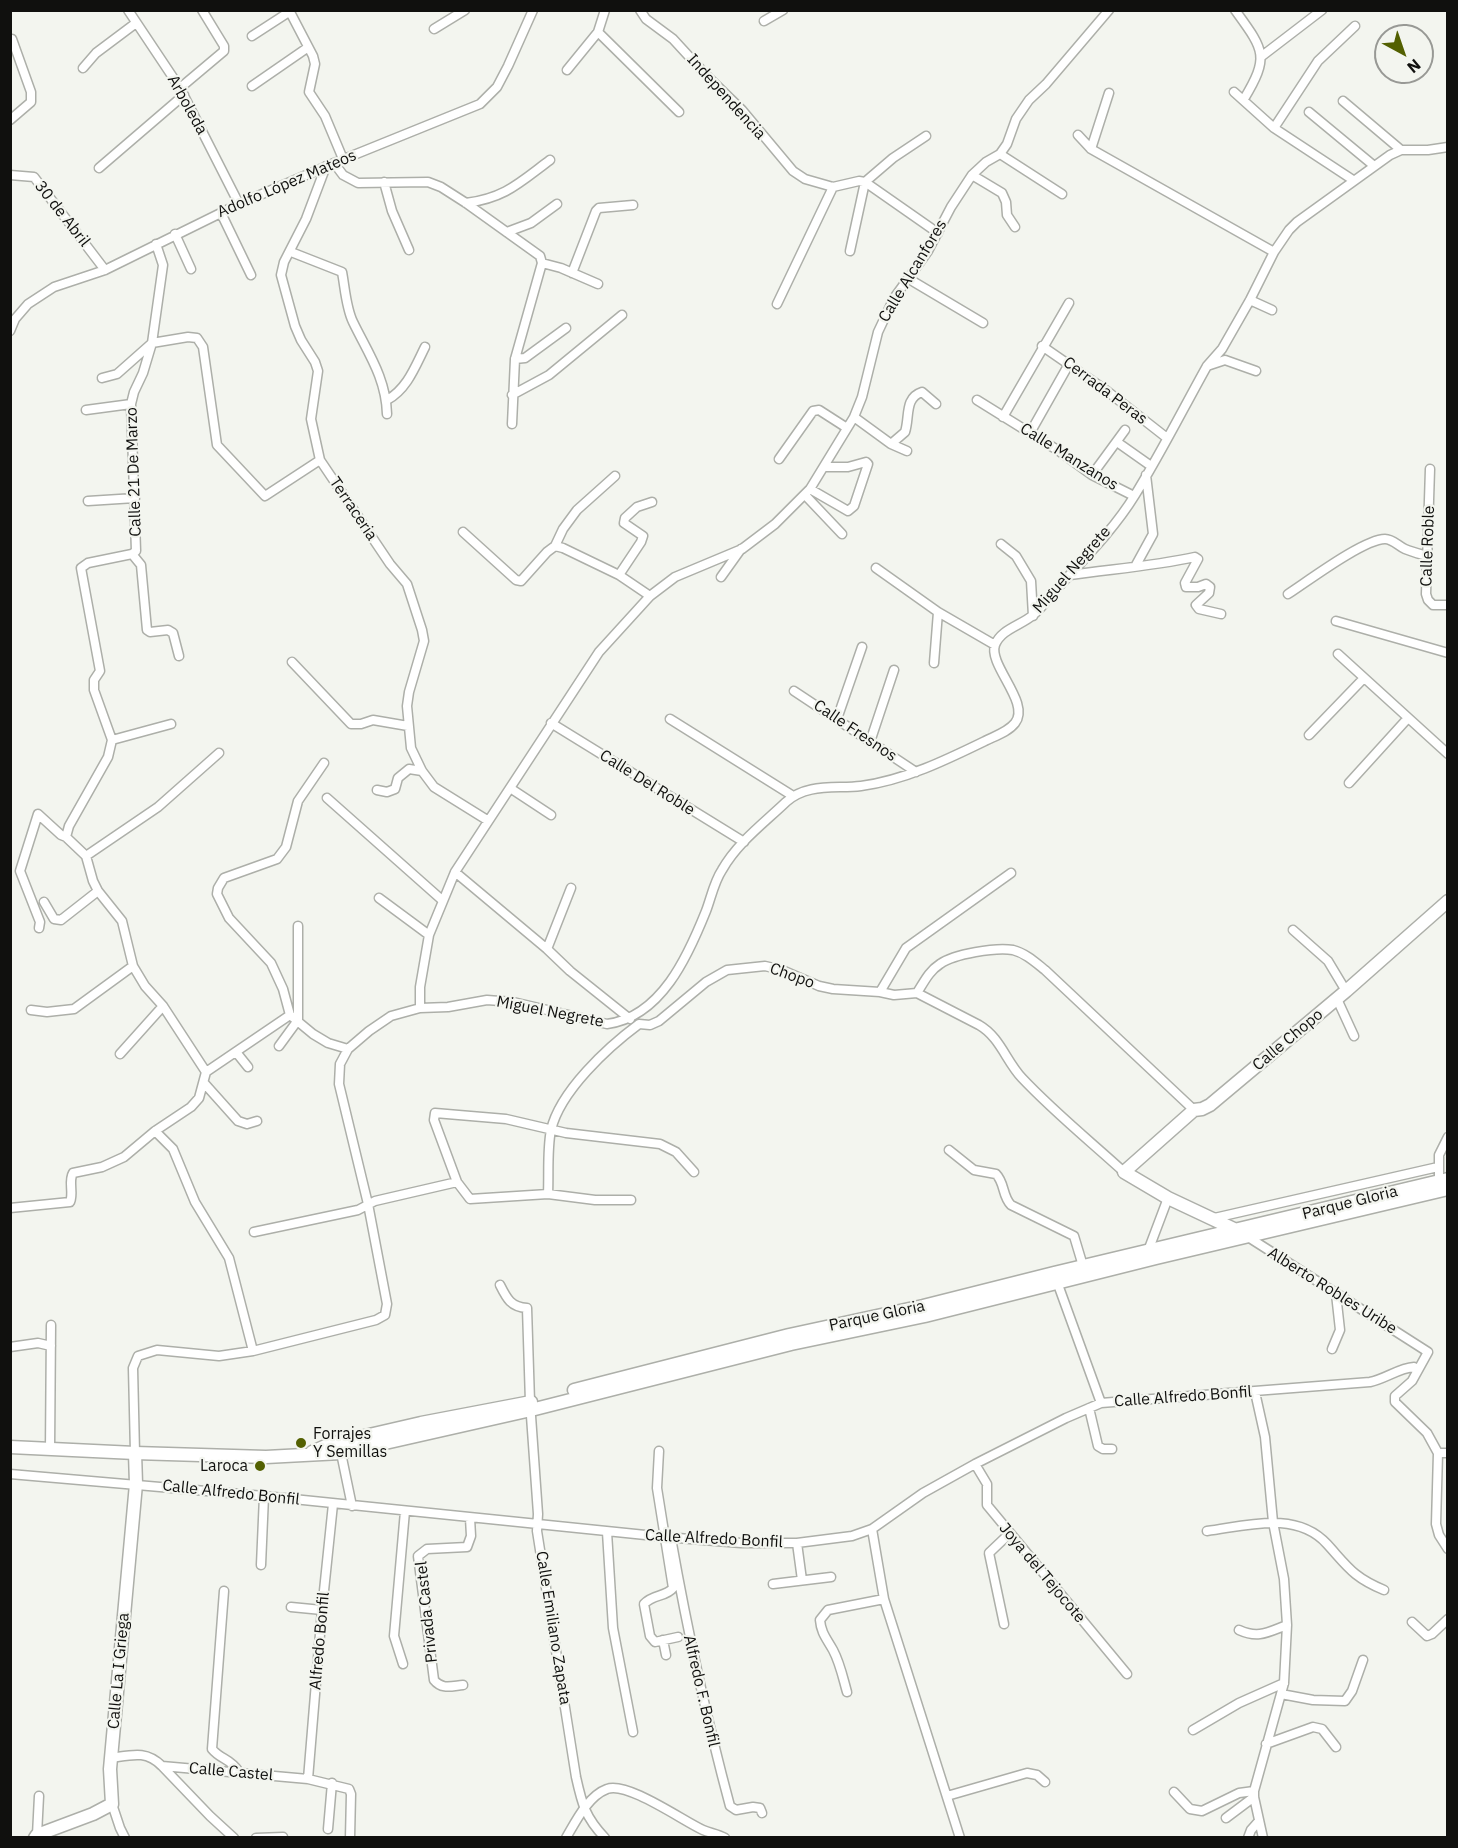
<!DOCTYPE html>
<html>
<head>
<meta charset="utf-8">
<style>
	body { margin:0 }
	#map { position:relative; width:1458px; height:1848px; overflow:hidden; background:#f3f5ef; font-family:"IBM Plex Sans",sans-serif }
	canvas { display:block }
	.frame { position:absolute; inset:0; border:12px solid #10100e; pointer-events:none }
	.north { position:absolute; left:1374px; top:24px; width:60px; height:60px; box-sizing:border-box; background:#f3f5ef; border:2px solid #989995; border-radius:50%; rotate:140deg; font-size:16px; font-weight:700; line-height:24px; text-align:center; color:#10100e }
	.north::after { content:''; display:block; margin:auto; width:21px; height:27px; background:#536001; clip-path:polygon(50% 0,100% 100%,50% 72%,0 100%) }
</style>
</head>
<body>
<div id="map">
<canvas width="1458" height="1848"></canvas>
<div class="frame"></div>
<div class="north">N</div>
</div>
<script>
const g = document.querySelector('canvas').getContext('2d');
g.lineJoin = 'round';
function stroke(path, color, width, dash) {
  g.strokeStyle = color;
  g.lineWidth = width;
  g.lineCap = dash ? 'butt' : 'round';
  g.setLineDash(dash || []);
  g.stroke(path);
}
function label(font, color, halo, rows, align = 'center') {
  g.font = font + ' "IBM Plex Sans",sans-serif';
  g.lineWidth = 4.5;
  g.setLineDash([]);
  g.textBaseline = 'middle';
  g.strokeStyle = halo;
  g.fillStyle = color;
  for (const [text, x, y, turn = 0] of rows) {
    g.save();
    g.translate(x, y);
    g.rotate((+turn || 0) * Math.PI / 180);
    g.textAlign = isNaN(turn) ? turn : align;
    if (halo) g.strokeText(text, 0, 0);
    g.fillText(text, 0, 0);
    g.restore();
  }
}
const street = new Path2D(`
	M128 10 180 88 239 204
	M289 10 313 56 315 64 309 92 325 116 343 159
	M640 10 646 19 673 39 707 76 742 110 793 171 805 179 833 187 859 181 865 182 938 233
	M1235 10C1264 50 1270 56 1244 99
	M764 21 783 10
	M434 29 465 10
	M598 32 679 112
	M252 36 289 12
	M1262 56 1322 10
	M83 68 96 53 136 23
	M567 70 598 32 605 10
	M252 86 307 48
	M180 88 224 51V46L202 10
	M1234 92 1274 128 1353 180
	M1343 101 1401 150
	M1309 112 1373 165
	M10 120 31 102V92L12 39
	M1274 128 1318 61 1355 26
	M1078 135 1091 149 1274 252
	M1091 149 1109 93
	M1000 154 1062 194
	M334 163 343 175 358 183 428 182 441 187 466 203 540 256 542 263 515 359 512 424
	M326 166 306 219 284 262 281 275 295 326 301 340 315 362 318 371 311 419 320 460 390 564 407 584 422 630 424 641 409 692 407 706 411 748 422 771 434 787 487 820
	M99 168 184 95
	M10 175 34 177 105 270
	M972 175 1002 193 1006 202 1007 215 1015 227
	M384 182 392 211 409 250
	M466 203C505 198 519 183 550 160
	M221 213 251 275
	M507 232 531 223 557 204
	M175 234 191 269
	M156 244 163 265 152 343 143 373 134 392 131 404 136 551 132 554 88 563 81 568 100 671 94 680V690L112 740 108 757 69 826 66 837 86 856 93 881 98 891 122 921 133 966 145 986 163 1006 206 1072
	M850 251 865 182 893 158 926 136
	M291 252 342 272C345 288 346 308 353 322 368 353 386 378 387 414
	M542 263 561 268 598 284
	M572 273 596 211 599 208 633 205
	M909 279 983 323
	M1250 300 1272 310
	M777 304 833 187
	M10 331 15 319 28 304 54 287 105 270 239 204 334 163 480 104 497 87 508 66 533 10
	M1042 346 1107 391 1167 438
	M515 359 525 358 566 328
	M1207 366 1225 360 1256 371
	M102 378 117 374 152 343 188 337 197 338 203 347 217 445 265 496 320 460
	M512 395 549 375 622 315
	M387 400C407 389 415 367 425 347
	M977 400 1059 451 1092 475 1134 496
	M86 410 131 404
	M854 417 891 444 907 451
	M1003 417 1069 303
	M1030 433 1069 364
	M1117 442 1151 466
	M891 444 905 432C910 417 904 398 922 392L936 404
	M779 459 813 411 819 410 847 428
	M1430 469 1426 594 1428 600 1433 605H1448
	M1092 475 1125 430
	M810 489 848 511 854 506 868 464 866 462 848 467H824
	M805 495 842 534
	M88 501 135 498
	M463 532 516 580 521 581 547 552 555 546 563 529 577 510 615 476
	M1001 544 1016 556 1031 581 1033 616
	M555 546 563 548 619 575 650 596
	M132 554 141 565 147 630 150 632 168 630 173 633 179 656
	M1136 565 1153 534 1146 475
	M876 568 938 612 995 645
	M619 575 641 542 643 536 624 523 625 518 637 507 652 502
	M1070 575C1112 569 1154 566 1195 557L1198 559 1185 583 1186 587H1198L1206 584 1210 587 1209 593 1196 605 1199 609 1221 614
	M721 577 741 549
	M1288 594C1308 581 1364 539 1385 539 1393 539 1398 546 1405 549 1412 552 1420 554 1427 556
	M1336 621 1448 653
	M1338 654 1448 754
	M292 662 351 724H361L373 720 408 726
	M934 663 938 612
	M794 691 916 772
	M670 719 793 796
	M837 719 862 647
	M551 723 744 842
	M1309 735 1364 678
	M112 740 171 724
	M870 742 894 670
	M324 763 298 801 286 847 277 859 224 878 218 888 217 894 229 918 271 963 283 989 290 1015 313 1034 328 1043 348 1049
	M1349 783 1408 718
	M510 788 551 815
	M377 790 387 792 395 789 398 778 409 769 422 771
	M327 798 442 900
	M86 856 158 807 219 753
	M455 872 547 949 570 971 630 1019
	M379 898 429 935
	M44 902 54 919 61 920 98 891
	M39 928 40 922 20 871 38 814 61 835 66 837
	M1293 930 1328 961 1346 991
	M547 949 571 888
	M880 992 906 948 1011 873
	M917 993C924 982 929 971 940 964 954 954 996 947 1013 950 1025 953 1035 962 1045 970L1194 1110
	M1337 999 1354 1036
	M420 1008V987L429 935 455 872 599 652 650 596 675 577 742 549 775 524 810 489 854 417 862 397 878 332 894 298 928 251 951 207 972 175 986 162 1000 154 1007 144 1016 119 1029 100 1046 84 1109 10
	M31 1010 47 1012 74 1009 133 966
	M279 1046 298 1020V926
	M236 1052 248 1067
	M120 1054 163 1006
	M204 1083 238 1121 247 1124 257 1121
	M155 1131 173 1149 195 1202 229 1258 253 1351
	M949 1150 974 1170 996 1174C1005 1183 1002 1196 1011 1205L1074 1236 1083 1266
	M1439 1186V1155L1448 1137
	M548 1194C549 1175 547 1149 551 1130 560 1091 608 1047 639 1024L650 1025 659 1021 706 982 727 970 765 966 782 970 819 986 833 989 880 992 894 995 917 993 979 1025C1000 1037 1006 1061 1022 1078 1054 1112 1090 1141 1124 1172
	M631 1200H595L548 1194 470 1199 457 1182 434 1120 435 1113 506 1119 566 1133 660 1144 676 1152 694 1172
	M10 1208 70 1202C74 1193 68 1181 73 1173L102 1167 124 1157 155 1131 191 1107 199 1098 206 1072 290 1015
	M1210 1219 1438 1167
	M254 1232 358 1210 375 1201 457 1182
	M1245 1235 1428 1352 1412 1381 1395 1396V1402L1427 1433 1438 1453 1436 1524 1439 1535 1448 1549
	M1148 1251 1168 1198
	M1056 1279 1101 1403
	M500 1285C507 1299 511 1307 527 1308L530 1402 538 1514 537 1531 576 1777C582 1804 585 1817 605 1838
	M10 1347 38 1343 51 1346
	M1332 1349 1340 1330 1336 1294
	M1255 1392 1265 1437 1273 1522 1284 1579 1287 1625 1284 1683 1254 1791V1797L1263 1838
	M1089 1408 1098 1446 1103 1449H1112
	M50 1450 51 1325
	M659 1451 657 1488 673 1588C666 1597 653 1594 644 1604L650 1636 655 1642 678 1637
	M135 1453 133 1368 138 1356 157 1350 219 1356 253 1351 376 1320 385 1315 387 1304 368 1204 339 1084 340 1064 348 1049 369 1031 391 1016 420 1008 448 1007 487 1000 513 1002 607 1024C661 1017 688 956 706 911 711 898 714 882 722 870 737 843 764 823 786 802 807 783 835 789 861 786 905 780 946 760 985 741 995 736 1008 732 1015 723 1031 703 988 665 995 645 1001 629 1022 625 1033 615 1041 609 1047 600 1053 593 1081 562 1113 531 1135 495 1161 453 1183 409 1207 366L1222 349 1250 300 1274 252 1289 230 1297 222 1390 155 1401 150H1428L1448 147
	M341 1453 352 1506
	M1438 1453H1448
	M975 1464 987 1484V1505L1127 1674
	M10 1474 264 1496 665 1537 741 1543H797L852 1536 872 1529 923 1493 975 1464 1066 1418 1101 1403 1370 1382C1385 1379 1399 1368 1414 1367L1418 1370
	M872 1529 884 1599 960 1838
	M1207 1531C1246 1526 1296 1510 1327 1544 1348 1567 1353 1577 1384 1590
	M607 1532 613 1628 633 1732
	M671 1538C687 1628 706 1717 730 1806L736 1810 753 1807 760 1808 762 1813
	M797 1543 802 1580
	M261 1565 264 1496
	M773 1584 831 1577
	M224 1591 212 1749C221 1760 230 1758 239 1772
	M291 1607 322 1610
	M1412 1622 1427 1636 1432 1634 1448 1619
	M1004 1624 989 1553 1009 1534
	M1239 1630C1259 1639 1268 1632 1287 1625
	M663 1640 666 1655
	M403 1664 394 1636 405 1511
	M463 1685C452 1686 442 1690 434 1680L418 1556 427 1549 467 1547 471 1536 470 1518
	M847 1692C843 1678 840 1663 833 1650 827 1639 821 1633 820 1620L828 1610 884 1599
	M1281 1694 1313 1700 1345 1701 1352 1691 1363 1660
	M1193 1730 1239 1703 1284 1683
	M1266 1744 1313 1727 1322 1729 1336 1747
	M111 1758C132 1755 146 1750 162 1766L308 1779 349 1789 351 1794 350 1838
	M162 1766 210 1816 234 1838
	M308 1779 322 1610 333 1504
	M1174 1792 1190 1809 1202 1811 1239 1793 1254 1791
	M947 1796 1027 1773 1037 1775 1045 1782
	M112 1804 120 1828 125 1838
	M1226 1818 1254 1797
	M328 1829 332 1783
	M37 1835 39 1796
	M256 1838 283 1837
	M566 1838C576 1821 588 1796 607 1789 627 1781 683 1821 703 1830 710 1833 718 1834 725 1838
	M1248 1838 1251 1830 1259 1821`);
const secondary = new Path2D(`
	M1236 1230 1168 1198 1124 1172 1194 1110 1202 1109 1210 1105 1346 991 1448 901
	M574 1390 789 1335 923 1306 1054 1273 1448 1179
	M10 1447 135 1453 266 1457 341 1453 531 1410 791 1344 925 1316 1156 1258 1448 1189
	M312 1452 330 1444 421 1423 531 1402
	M35 1838 37 1835 93 1814 112 1804 110 1769 136 1484 135 1453`);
const markers = [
	[301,1443,6,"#536001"],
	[260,1466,6,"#536001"]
];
const streetNames = [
	["Independencia",726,97,48],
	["Arboleda",187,105,61],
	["Adolfo López Mateos",287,184,-23],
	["30 de Abril",62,214,52],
	["Calle Alcanfores",913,271,-59],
	["Cerrada Peras",1105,391,37],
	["Calle Manzanos",1069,457,32],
	["Calle 21 De Marzo",134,472,-92],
	["Terraceria",353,509,56],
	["Calle Roble",1428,546,-88],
	["Miguel Negrete",1072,570,-49],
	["Calle Fresnos",855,731,34],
	["Calle Del Roble",647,783,32],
	["Chopo",792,976,20],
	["Miguel Negrete",550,1012,11],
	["Calle Chopo",1288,1040,-40],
	["Parque Gloria",1350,1203,-14],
	["Alberto Robles Uribe",1332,1291,32],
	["Parque Gloria",877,1316,-12],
	["Calle Alfredo Bonfil",1183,1397,-4],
	["Calle Alfredo Bonfil",231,1493,6],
	["Calle Alfredo Bonfil",714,1539,3],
	["Joya del Tejocote",1042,1573,50],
	["Privada Castel",427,1612,-96],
	["Calle Emiliano Zapata",553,1628,81],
	["Alfredo Bonfil",320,1641,-85],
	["Calle La I Griega",119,1671,-85],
	["Alfredo F. Bonfil",701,1691,77],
	["Calle Castel",231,1772,5]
];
const poiNames = [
	["Forrajes",313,1434],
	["Y Semillas",313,1452],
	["Laroca",248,1466,"right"]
];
stroke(street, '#adafa9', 11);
stroke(secondary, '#adafa9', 15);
stroke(street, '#fff', 8);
stroke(secondary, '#fff', 12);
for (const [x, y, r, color] of markers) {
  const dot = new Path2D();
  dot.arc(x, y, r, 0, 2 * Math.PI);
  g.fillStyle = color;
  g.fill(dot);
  stroke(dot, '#f3f5ef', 2);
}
label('16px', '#10100e', '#f3f5ef', streetNames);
label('16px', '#10100e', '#f3f5ef', poiNames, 'left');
</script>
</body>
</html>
